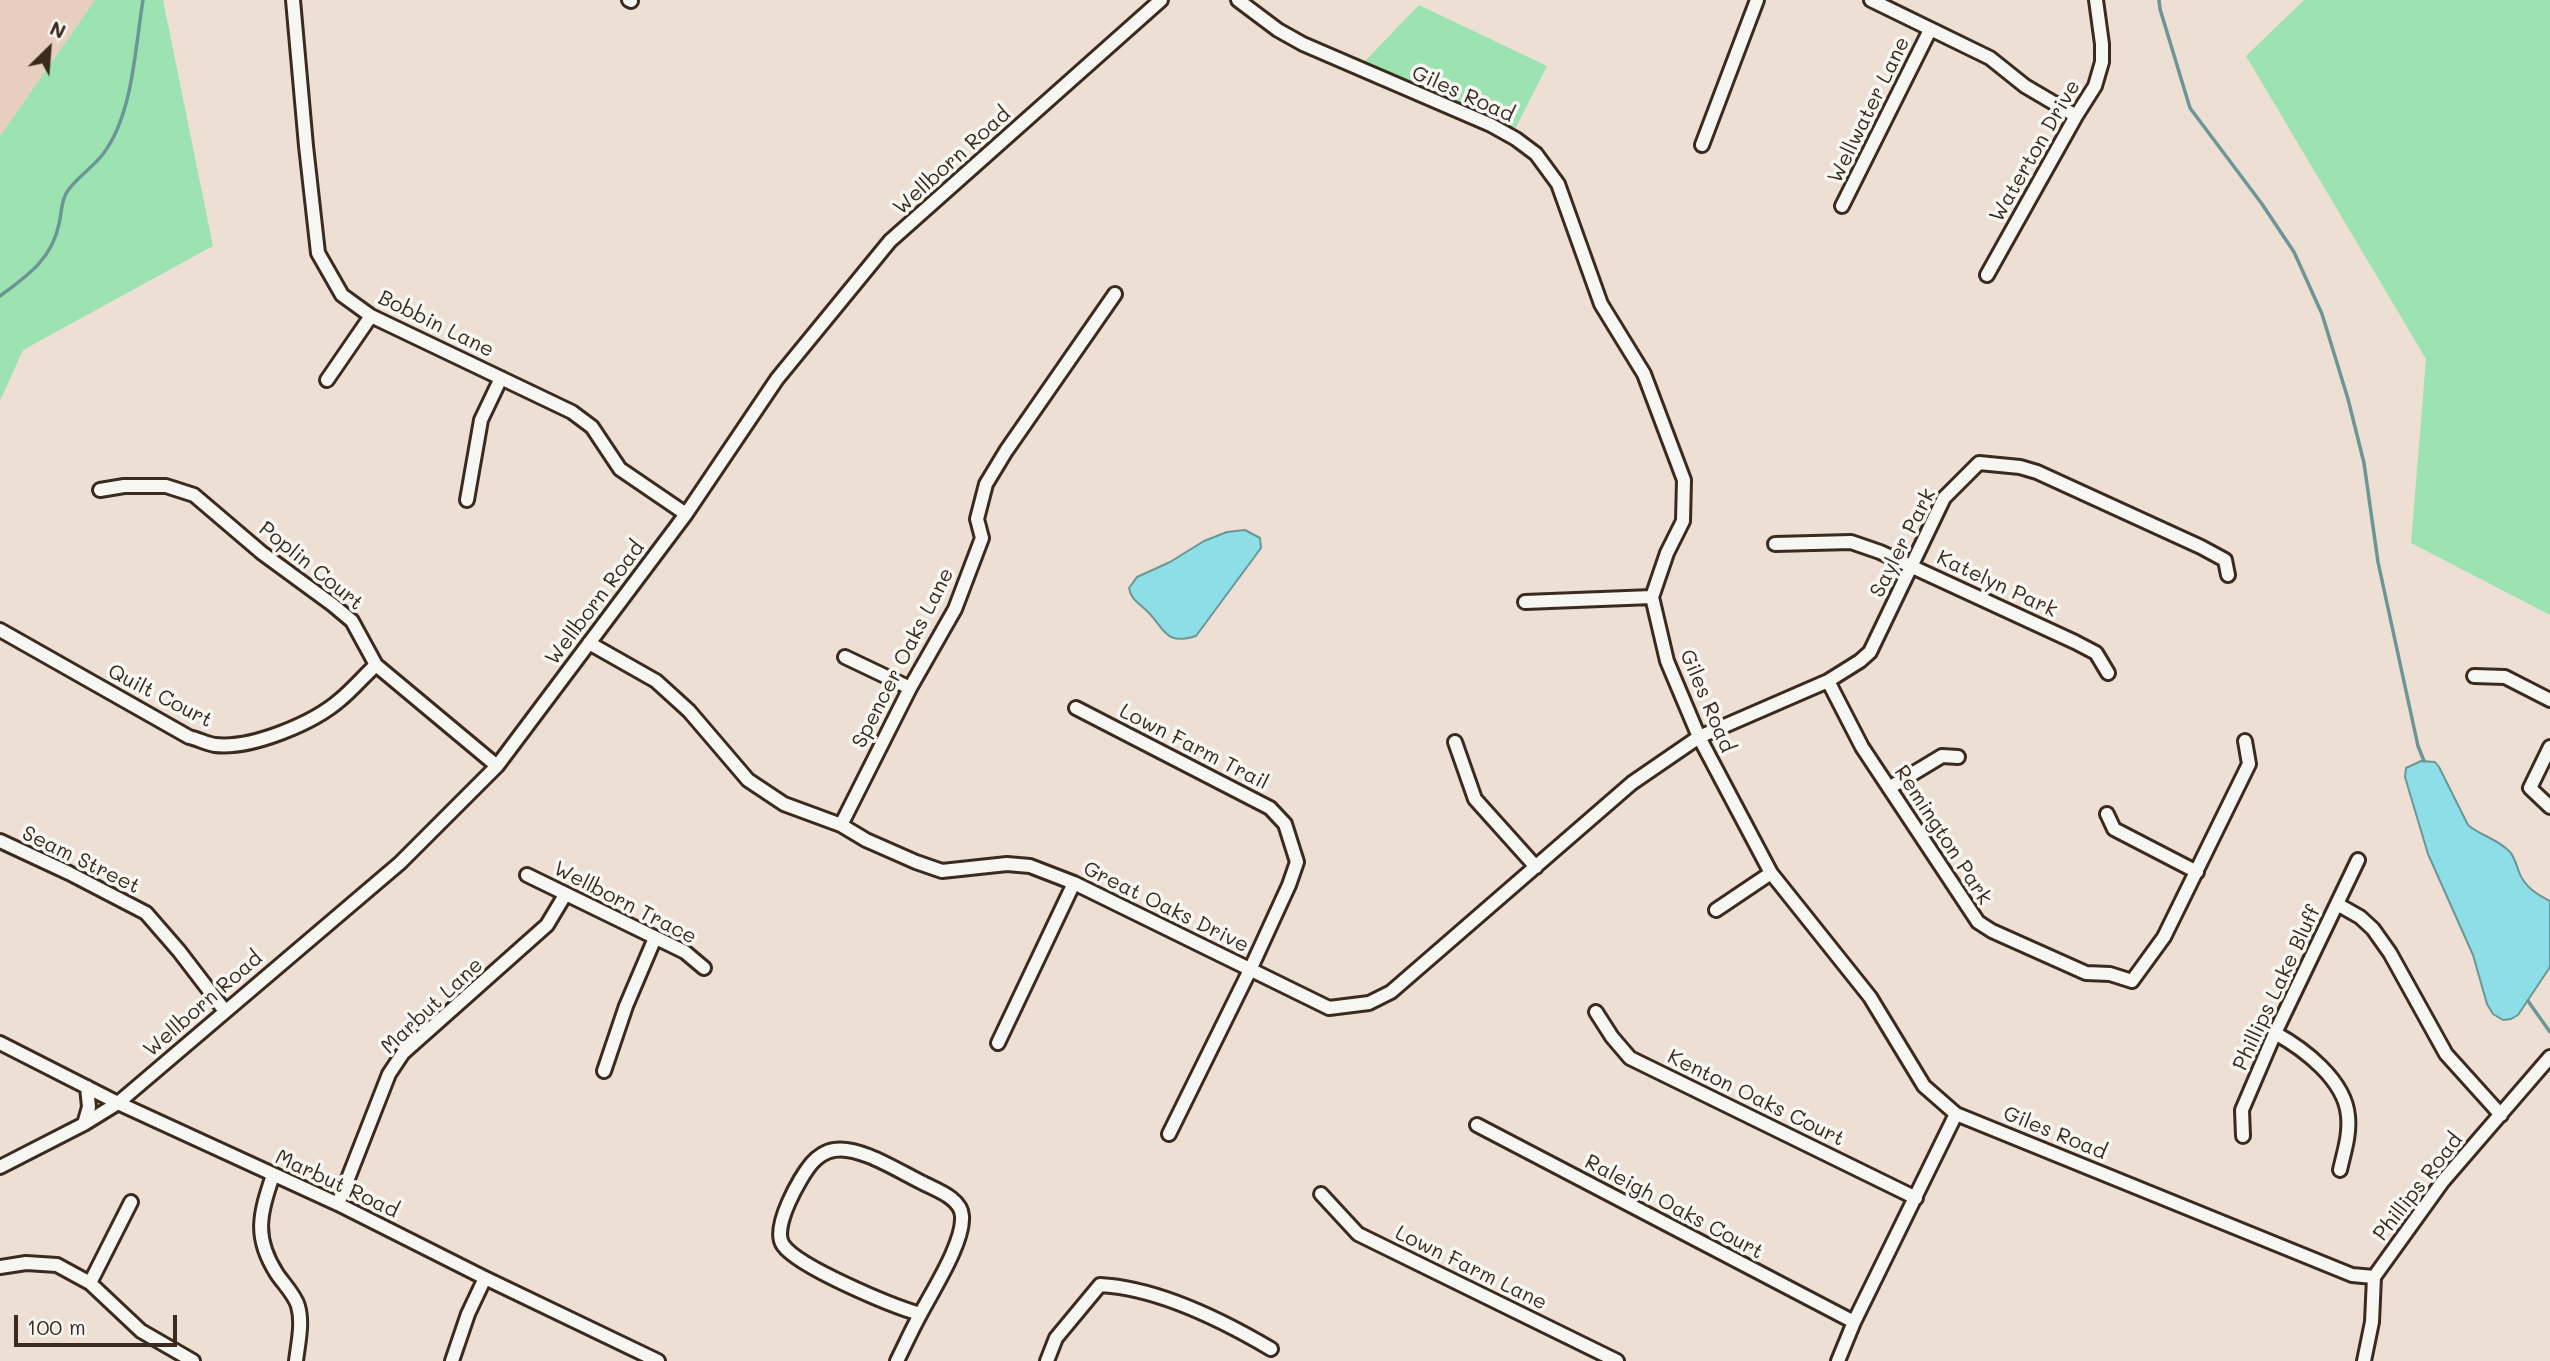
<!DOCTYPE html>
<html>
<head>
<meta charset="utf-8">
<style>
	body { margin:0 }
	#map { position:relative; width:2550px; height:1361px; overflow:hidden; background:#eedfd4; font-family:Mali,sans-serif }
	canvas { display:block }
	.north { position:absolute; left:14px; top:14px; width:70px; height:70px; -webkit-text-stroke:5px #f6f6f2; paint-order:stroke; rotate:25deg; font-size:19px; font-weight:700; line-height:28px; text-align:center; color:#3b2a1e }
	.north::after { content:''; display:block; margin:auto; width:24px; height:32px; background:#3b2a1e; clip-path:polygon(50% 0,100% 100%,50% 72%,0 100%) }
	.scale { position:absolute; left:14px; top:1315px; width:163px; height:32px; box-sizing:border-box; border:4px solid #3b2a1e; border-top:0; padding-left:9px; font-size:21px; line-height:24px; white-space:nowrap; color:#3b2a1e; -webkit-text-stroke:5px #f6f6f2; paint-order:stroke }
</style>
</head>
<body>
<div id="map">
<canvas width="2550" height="1361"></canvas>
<div class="north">N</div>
<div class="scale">100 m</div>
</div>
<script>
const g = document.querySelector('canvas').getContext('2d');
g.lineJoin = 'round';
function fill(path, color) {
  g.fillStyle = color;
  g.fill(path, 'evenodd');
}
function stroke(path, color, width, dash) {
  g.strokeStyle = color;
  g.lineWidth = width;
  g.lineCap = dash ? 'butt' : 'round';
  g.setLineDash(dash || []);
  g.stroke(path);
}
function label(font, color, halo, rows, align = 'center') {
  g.font = font + ' Mali,sans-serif';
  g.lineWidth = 7;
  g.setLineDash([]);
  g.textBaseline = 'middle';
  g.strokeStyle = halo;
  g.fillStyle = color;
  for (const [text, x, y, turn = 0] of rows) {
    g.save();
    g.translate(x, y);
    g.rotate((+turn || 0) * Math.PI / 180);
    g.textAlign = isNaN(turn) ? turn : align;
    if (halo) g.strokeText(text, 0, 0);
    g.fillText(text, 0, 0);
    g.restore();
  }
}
const built = new Path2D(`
	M0 0H95L0 136Z`);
const green = new Path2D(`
	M95 0H163L213 246 23 350 0 401V136Z
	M2304 0H2550V615L2411 543 2426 359 2246 56Z
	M1419 5 1547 66 1514 131 1364 62Z`);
const water = new Path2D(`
	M1245 530 1260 538 1261 548 1196 636C1167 645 1166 632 1150 614 1141 604 1131 601 1129 588L1137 577 1170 562 1204 541 1227 532Z
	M2421 761 2435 762 2439 767 2468 825C2481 836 2498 839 2510 852 2515 858 2516 864 2519 872 2525 887 2536 894 2550 901V967L2518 1015 2511 1019 2503 1020 2493 1014 2487 1004 2473 955 2428 854 2405 777 2406 768Z`);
const stream = new Path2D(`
	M2159 0 2160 9 2190 108 2262 204 2294 252 2322 314 2348 399 2364 463 2378 562 2418 746 2424 761
	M0 296C27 276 52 259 59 224 62 212 61 199 69 189 79 176 93 167 103 154 133 115 135 48 143 0
	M2528 1001 2550 1032`);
const minor = new Path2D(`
	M293 0 306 146 318 253 342 295 371 316 572 412 592 427 620 469 686 514
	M629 0 631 1
	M1238 0 1278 30 1303 44 1491 125 1516 139 1536 154 1558 184 1601 304 1644 374 1684 480 1683 521 1667 553 1652 597 1667 661 1699 737 1771 873 1870 997 1924 1086 1956 1114 2352 1275 2374 1277
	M1871 0 1990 58 2025 86 2076 116
	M1702 145 1757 0
	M1842 206 1930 30
	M1987 275 2076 116 2095 86 2102 62V44L2096 0
	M327 380 371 316
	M100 490 124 486H166L194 495 262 553 333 605 352 621 376 665 497 766
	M467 500 481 420 501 378
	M1775 544 1851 542 1880 552 2075 642 2096 653 2108 673
	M1525 602 1652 597
	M0 630 189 737C198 739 207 744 215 745 252 749 314 723 341 699 353 689 364 676 376 665
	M589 643 656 681 689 711 748 780 784 804 841 825 866 840 916 862 942 871 1007 864 1030 866 1074 883 1329 1008 1369 1003 1391 992 1632 783 1699 737 1828 681 1860 661 1870 652 1944 498 1979 463 2020 467 2037 472 2201 547 2225 560 2228 575
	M845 657 910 688
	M2474 676 2505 677 2550 700
	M1828 681 1862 747 1978 922 1992 931 2086 973 2110 974 2132 981 2164 937 2249 764 2245 741
	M1076 708 1270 808 1285 824 1297 862 1289 885 1250 970 1169 1134
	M1455 742 1475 799 1536 867
	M2550 747 2530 788 2550 807
	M1889 788 1942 756 1958 757
	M2107 814 2114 829 2197 872
	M841 825 910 688 955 609 982 538 977 519 986 484 1006 451 1115 294
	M0 841 69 873 146 913 179 951 225 1011
	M527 875 685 952 704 968
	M2337 904 2360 917 2373 929 2390 953 2446 1054 2501 1115
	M1716 910 1771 873
	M1596 1012 1612 1037 1630 1058 1916 1198
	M2275 1033C2304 1049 2345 1080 2348 1116 2350 1135 2344 1152 2340 1170
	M0 1043 118 1103 338 1204 485 1278 658 1361
	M998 1043 1074 883
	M604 1071 626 1006 655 938
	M84 1124 89 1107 87 1087
	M1477 1125 1854 1322
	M2243 1136 2242 1110 2275 1033 2358 860
	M0 1167 84 1124 118 1103 400 863 497 766 686 514 777 379 890 241 1161 0
	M273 1175C260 1214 253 1237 277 1274 283 1283 295 1295 298 1306 303 1323 298 1344 296 1361
	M1321 1194 1358 1234 1617 1361
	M338 1204 389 1074 403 1053 547 925 565 895
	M0 1267 26 1263 57 1265 90 1283 141 1331 193 1361
	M90 1283 131 1202
	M452 1361 468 1314 485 1278
	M897 1361C905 1345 912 1329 921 1313 933 1290 964 1242 962 1216 961 1198 936 1190 923 1183 900 1172 859 1145 834 1150 826 1151 817 1157 812 1163 800 1177 771 1228 783 1245 798 1267 892 1306 920 1314
	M1047 1361 1056 1338 1100 1285C1157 1288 1222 1320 1271 1349
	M1838 1361 1854 1322 1956 1114
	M2364 1361 2372 1322 2374 1277 2443 1181 2550 1057`);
const streetNames = [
	["Giles Road",1463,94,24],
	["Wellwater Lane",1869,110,-64],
	["Waterton Drive",2035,151,-60],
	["Wellborn Road",952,161,-42],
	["Bobbin Lane",436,324,26],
	["Sayler Park",1903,543,-63],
	["Poplin Court",311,566,39],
	["Katelyn Park",1997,584,25],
	["Wellborn Road",595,603,-53],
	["Spencer Oaks Lane",903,658,-63],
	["Quilt Court",160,696,27],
	["Giles Road",1707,701,67],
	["Lown Farm Trail",1194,747,27],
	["Remington Park",1943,835,57],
	["Seam Street",81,860,26],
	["Wellborn Trace",625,903,27],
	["Great Oaks Drive",1166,907,26],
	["Phillips Lake Bluff",2277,988,-65],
	["Wellborn Road",203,1004,-41],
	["Marbut Lane",432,1006,-43],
	["Kenton Oaks Court",1756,1098,26],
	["Giles Road",2055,1133,22],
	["Marbut Road",337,1184,25],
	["Phillips Road",2418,1187,-52],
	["Raleigh Oaks Court",1674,1207,28],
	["Lown Farm Lane",1471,1268,26]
];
fill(built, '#e8cebf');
fill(green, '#9de3b1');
fill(water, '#8ddee6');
stroke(water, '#6c9696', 2);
stroke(stream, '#6c9696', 3.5);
stroke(minor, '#3b2a1e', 18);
stroke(minor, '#f6f6f2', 12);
label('21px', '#3b2a1e', '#f6f6f2', streetNames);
</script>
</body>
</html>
